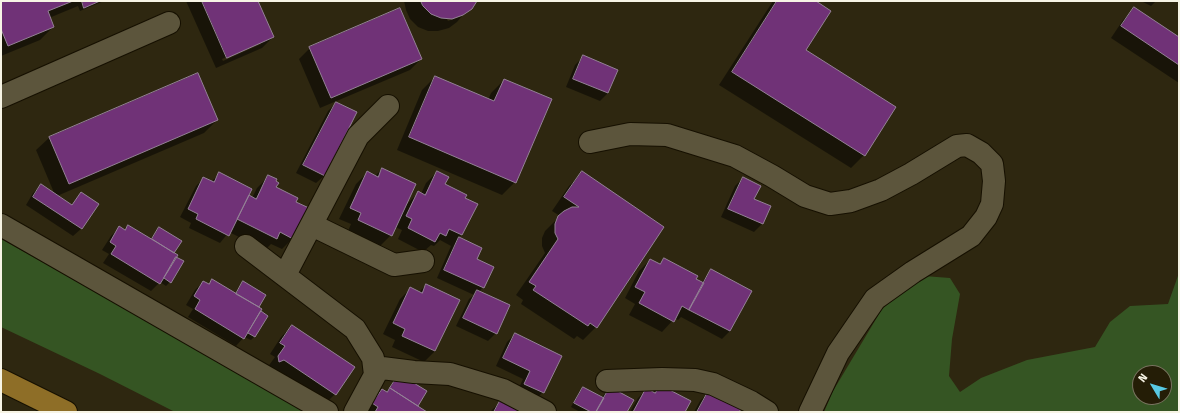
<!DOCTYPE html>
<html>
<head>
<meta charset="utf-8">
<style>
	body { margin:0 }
	#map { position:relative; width:1180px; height:413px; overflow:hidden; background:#2e2710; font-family:"Fira Sans",sans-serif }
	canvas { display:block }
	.frame { position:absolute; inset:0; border:2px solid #f7f4e5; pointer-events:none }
	.north { position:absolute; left:1132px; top:365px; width:40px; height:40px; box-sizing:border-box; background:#241d06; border:1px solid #78735f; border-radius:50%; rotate:308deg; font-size:11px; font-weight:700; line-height:16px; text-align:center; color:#f7f4e5 }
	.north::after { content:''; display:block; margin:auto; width:14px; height:18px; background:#58c9e3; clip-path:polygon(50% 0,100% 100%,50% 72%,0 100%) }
</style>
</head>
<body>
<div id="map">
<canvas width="1180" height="413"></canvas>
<div class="frame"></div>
<div class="north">N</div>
</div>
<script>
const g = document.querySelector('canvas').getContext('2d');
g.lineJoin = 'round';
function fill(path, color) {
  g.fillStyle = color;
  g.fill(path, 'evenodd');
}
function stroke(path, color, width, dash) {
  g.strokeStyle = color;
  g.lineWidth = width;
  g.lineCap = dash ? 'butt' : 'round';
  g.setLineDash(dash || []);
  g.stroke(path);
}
const green = new Path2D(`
	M1 239 153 324 306 412H175L100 374 1 327Z
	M1179 273V412H824L833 391 882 309 908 287 924 276 950 278 960 294 952 339 949 376 960 392 981 378 1027 360 1095 347 1110 322 1130 306 1168 304ZM1140 373H1164V397H1140Z`);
const shadow = new Path2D(`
	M1 1H104L80 11 78 6 49 18 53 27 40 40 1 56Z
	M186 1H257L273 37 262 48 216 68ZM261 42V44L223 61 222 59Z
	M404 1H475L463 15V14L447 19 448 21 462 16 457 22 449 28 438 31H428L418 27 410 19 406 10Z
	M773 1H814L805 50 864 155 851 168 719 85Z
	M1141 1H1156L1151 6Z
	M1134 9 1179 38V83L1111 38 1123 20Z
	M310 48 421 59 410 70 320 108 299 59Z
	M583 57 608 93 600 101 566 87 575 65Z
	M435 77 488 100 491 93 504 80 515 182 502 195 397 150 422 90Z
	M336 103 324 176 316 183 296 173 328 111Z
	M217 120 204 133 57 196 71 205 81 193V229L73 236 26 205 33 193 41 186 55 195 36 150 50 137Z
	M382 169 405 206 418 193 421 194 426 183 437 172 444 184 464 199 461 235 458 238 481 248 476 260 483 287 479 292 496 333 488 341 456 326 469 299 474 295 437 278 451 246 440 240 434 246 431 245 423 252 398 239 402 230 395 227 391 235 380 246 348 231 351 224 339 219 356 184 367 173 375 176Z
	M220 173 252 198 257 188 268 177 275 188 293 238 282 249 271 244 265 250 229 232 220 243 189 228 191 223 180 217 196 186 204 178 211 182Z
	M582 173 596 327 583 340 577 336 574 339 521 304 523 300 516 295 545 253 542 246V238L545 231 560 216 552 211 569 186Z
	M743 178 753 200 769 207 762 224 754 232 721 217 735 186Z
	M129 226 151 240 159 228 173 253 170 282 166 286 160 282 151 291 103 263 109 254 102 250 111 236 119 228 124 231Z
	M664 259 701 283 711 271 730 331 722 339 681 317 678 320 675 318 662 332 629 315 635 304 625 298 639 271 650 260 659 264Z
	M203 282 235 294 244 283 265 295 258 308V316L261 313 255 336 251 340 244 337 236 346 188 317 193 309 186 305 195 290Z
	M426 285 458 300 435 351 424 362 392 347 395 340 383 334 400 299 411 288 419 292Z
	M292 326 335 394 324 405 267 368 275 357 270 354 281 337Z
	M515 334 543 392 535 400 517 392 523 379 496 366 507 342Z
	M395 379 425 392 416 406 425 412H364L371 401 382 390 386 393Z
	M660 386 684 412H630L638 398 646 390 653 393Z
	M583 388 601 398 610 388 626 412H580L571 407 579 392Z
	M708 393 738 412H694L700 401Z
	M500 402 519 412H490Z`);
const building = new Path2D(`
	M1 1H73L48 11 54 27 8 46 1 29Z
	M82 1H100L84 8Z
	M202 1H258L274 37 227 58Z
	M421 1H477L472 9 463 15 452 19 441 18 431 14 423 6Z
	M777 1H816L831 11 806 50 896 107 865 156 732 72Z
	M1134 7 1179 37V65L1121 26Z
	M400 8 422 59 331 98 309 47Z
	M583 55 618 70 608 93 573 79Z
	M198 73 218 120 69 184 49 137Z
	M435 76 494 101 504 79 552 99 516 183 409 137Z
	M336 102 357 112 325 176 303 165Z
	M382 168 416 184 392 236 358 220 361 213 350 208 367 171 378 177Z
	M437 171 449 177 445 184 467 195 465 198 478 204 462 235 449 229 446 236 440 233 435 242 408 228 412 219 406 216 418 191 425 195Z
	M582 171 664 227 597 328 590 323 588 326 533 290 536 286 529 282 558 239 555 233V224L558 216 564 211 572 207H579L564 197Z
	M219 172 252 189 229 236 196 219 198 214 188 209 203 177 214 182Z
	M268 175 277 179 276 181 279 183 276 187 298 198 296 202 309 208 293 239 280 232 277 239 237 219 249 195 256 199Z
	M743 177 761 186 754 199 771 206 763 224 728 209Z
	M41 184 72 205 81 192 99 204 82 229 33 197Z
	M128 225 178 255 160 284 111 254 116 246 110 242 119 226 125 230Z
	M159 227 182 241 174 253 152 239Z
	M459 237 482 248 477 259 494 267 484 288 444 270Z
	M176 257 184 261 171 283 164 278Z
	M664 258 698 276 696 279 704 283 689 310 682 306 674 322 639 303 645 292 635 287 650 259 660 264Z
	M711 269 752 291 730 331 689 310Z
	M212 279 262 309 244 339 195 309 200 300 194 296 203 281 209 284Z
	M243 281 266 295 259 307 236 294Z
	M426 284 460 300 435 351 402 336 405 329 393 323 410 287 422 293Z
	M477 290 510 305 497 334 463 318Z
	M261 311 268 316 255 337 248 333Z
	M292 325 355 367 336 395 284 360 279 362 278 356 285 346 280 343Z
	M515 333 562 356 544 393 524 384 530 371 503 358Z
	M399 374 427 391 418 406 390 388Z
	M660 385 691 401 685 412H633L646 388 655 393Z
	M583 387 604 398 596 412H591L574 403Z
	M610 387 634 400 627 412H596Z
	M390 388 427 412H375L378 407 372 403 382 389 387 392Z
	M708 392 741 409 739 412H697Z
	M500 401 522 412H494Z`);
const minor = new Path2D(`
	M1 97 169 23
	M590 142 630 134 667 135 735 156 772 176 805 196 830 204 851 201 881 190 911 174 957 146 967 145 981 153 992 164 994 181 992 204 986 217 971 236 913 272 875 299 838 353 810 412
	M1 225 327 412
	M312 225 394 265 423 261
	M246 246 355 329 373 358 375 375 355 412
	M285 275 358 136 388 106
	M374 367 414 372 450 374 503 390 545 412
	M607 381 662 379 695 380 713 384 751 402 767 412`);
const major = new Path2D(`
	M1 380 66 412`);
fill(green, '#355523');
fill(shadow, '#0007');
fill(building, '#703277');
stroke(building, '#948196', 1);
stroke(minor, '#161000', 24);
stroke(major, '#161000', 24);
stroke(minor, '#5c553c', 22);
stroke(major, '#8e6e27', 22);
</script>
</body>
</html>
